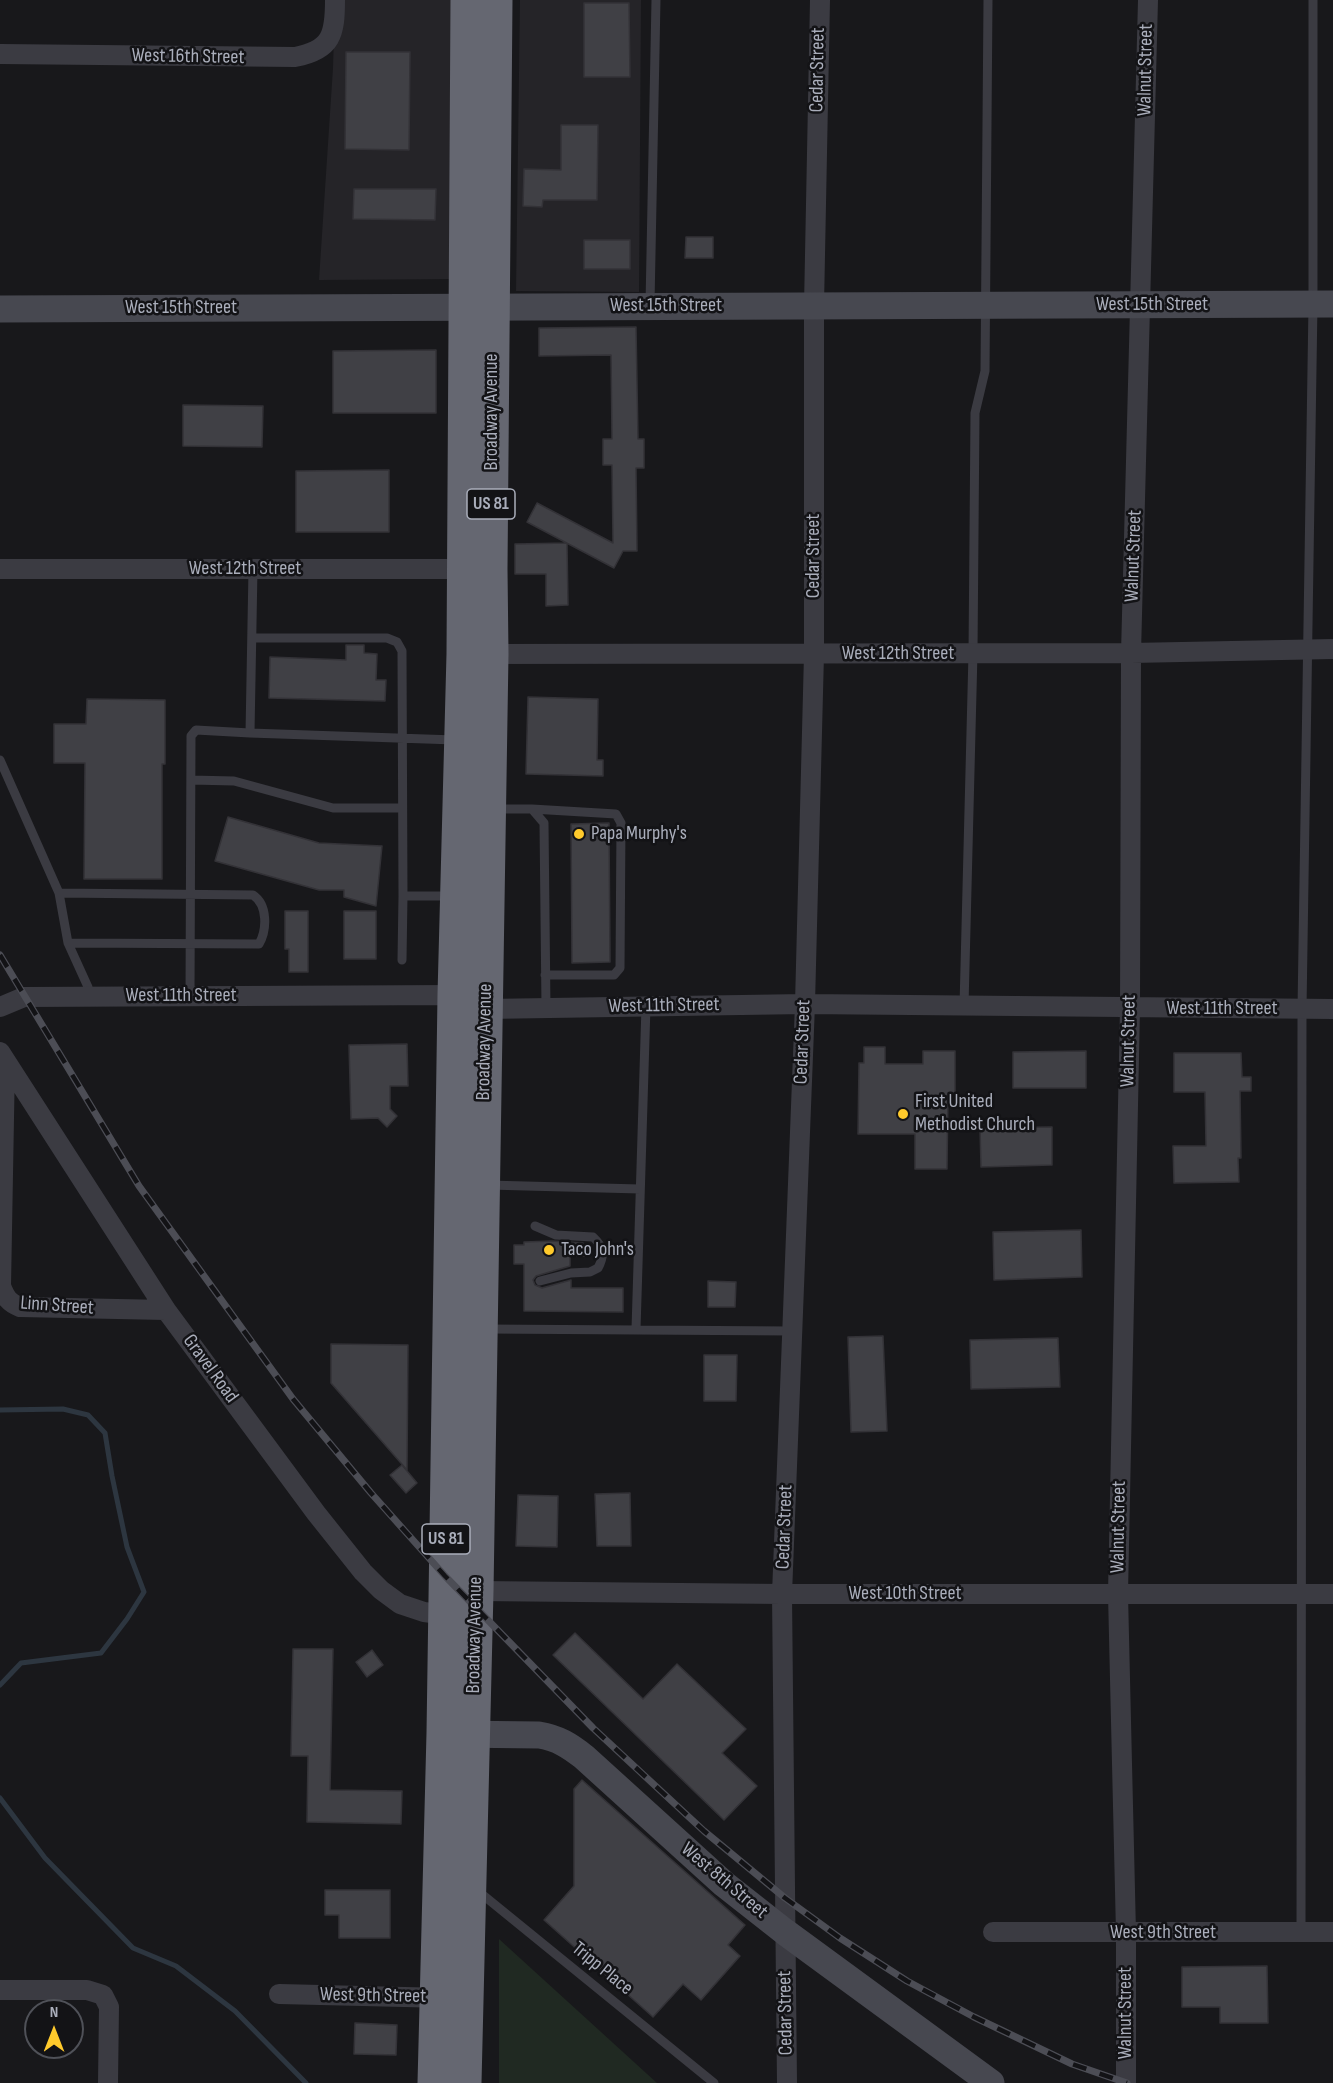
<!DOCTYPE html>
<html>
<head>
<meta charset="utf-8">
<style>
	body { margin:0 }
	#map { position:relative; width:1333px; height:2083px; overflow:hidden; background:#18181b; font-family:"Sofia Sans Condensed",sans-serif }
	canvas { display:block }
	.north { position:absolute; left:24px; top:1999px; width:60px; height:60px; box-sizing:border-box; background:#131316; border:2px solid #4f5158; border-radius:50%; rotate:0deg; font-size:16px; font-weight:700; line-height:24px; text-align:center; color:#aaaebb }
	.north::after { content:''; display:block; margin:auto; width:21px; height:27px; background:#ffca2c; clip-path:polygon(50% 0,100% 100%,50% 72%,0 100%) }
</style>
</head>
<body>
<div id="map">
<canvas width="1333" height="2083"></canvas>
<div class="north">N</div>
</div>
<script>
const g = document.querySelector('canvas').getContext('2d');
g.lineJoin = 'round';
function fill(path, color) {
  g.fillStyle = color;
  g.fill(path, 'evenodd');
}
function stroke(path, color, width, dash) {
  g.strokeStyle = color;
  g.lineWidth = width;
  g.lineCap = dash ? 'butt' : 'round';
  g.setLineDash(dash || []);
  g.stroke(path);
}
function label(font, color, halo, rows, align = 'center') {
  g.font = font + ' "Sofia Sans Condensed",sans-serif';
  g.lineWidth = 5;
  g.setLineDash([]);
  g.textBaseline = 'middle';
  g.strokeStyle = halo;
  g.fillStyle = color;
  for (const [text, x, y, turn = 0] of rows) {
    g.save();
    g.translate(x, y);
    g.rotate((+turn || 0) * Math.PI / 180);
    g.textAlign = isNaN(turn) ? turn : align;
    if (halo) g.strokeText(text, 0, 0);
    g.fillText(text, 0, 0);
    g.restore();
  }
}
const built = new Path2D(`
	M335 0H460L453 279 319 280 333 68Z
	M520 0H641L639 292 516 291Z`);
const green = new Path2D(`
	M499 1939 657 2083H499Z`);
const stream = new Path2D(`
	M0 1410 63 1409 88 1415 105 1433 112 1476 127 1547 144 1592 127 1619 101 1653 21 1663 0 1685
	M0 1798 45 1858 133 1948 176 1966 235 2011 306 2083`);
const building = new Path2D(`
	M584 3H629L630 77H584Z
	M346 52H410L409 150 345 149Z
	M561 125H598L597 200H543L542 207 523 206 524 169 561 170Z
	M354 189H436L435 220 353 219Z
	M686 237H713V258H685Z
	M584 240H630V269H584Z
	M636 327 638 439H644V468H636L637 551H623L614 568 527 522 537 503 613 543 612 465H603V439H612L611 355 539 356V328Z
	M436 350V413H333V351Z
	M183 405 263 406 262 447 183 446Z
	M389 470V532H296V471Z
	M567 543 568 605 546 606V574H515V544Z
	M346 645H364V653L377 654 376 680H386L385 701 269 698 270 657 346 660Z
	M528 697 598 699 597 760H603V776L526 774Z
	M87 699 165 700V764H162V879H84L85 763H54V724H86Z
	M228 817 319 843 382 846 376 906 344 897V890H319L215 861Z
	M609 823 610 962 572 963 571 824Z
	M285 911H308V972H289V949H285Z
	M344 911H376V959H344Z
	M407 1044 408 1086H390V1109L397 1116 387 1127 378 1118 351 1119 349 1045Z
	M864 1047H885V1064H923V1051H955V1093H948L947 1169H915V1134H858L859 1063H864Z
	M1086 1051V1088H1013V1052Z
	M1174 1053H1241L1242 1077H1251V1091H1240L1241 1158H1238L1239 1182 1174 1183 1173 1146H1206L1205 1092H1174Z
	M1052 1127V1165L981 1167 980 1128Z
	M1081 1230 1082 1277 994 1280 993 1232Z
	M552 1241 583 1243 585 1256H570V1266L536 1276 533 1280 535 1285 542 1288 571 1280V1288H623V1312L524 1311V1264H514V1245H524V1242Z
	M708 1281 736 1282 735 1307H708Z
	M883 1336 887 1431 851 1432 848 1337Z
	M1058 1338 1060 1387 971 1389 970 1340Z
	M331 1344 408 1345 407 1470 331 1383Z
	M704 1355H737L736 1401H704Z
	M402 1465 417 1483 406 1493 390 1475Z
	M630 1493 631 1546H597L595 1494Z
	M518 1495 558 1496 557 1547 516 1546Z
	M575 1633 643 1699 677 1664 746 1729 722 1753 757 1786 724 1820 553 1655Z
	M293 1649H333L330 1790 402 1791 401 1824 307 1822 308 1756H291Z
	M372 1650 383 1665 367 1677 356 1662Z
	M582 1780 745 1925 728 1945 740 1956 701 2000 683 1984 653 2017 544 1920 574 1886V1789Z
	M325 1890H390V1938H339V1915H325Z
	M1267 1966 1268 2023H1220V2007H1182V1967Z
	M355 2023 397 2025 396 2055 354 2054Z`);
const lane = new Path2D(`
	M650 304 656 0
	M253 569 250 733 455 740
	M252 638H387L397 642 402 651 403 896H453
	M0 760 59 893
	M191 780 234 781 333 808H402
	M494 809H532L544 823 546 1008
	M532 809 616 814 621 823 620 968 614 975H545
	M68 943 259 944C267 930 268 905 253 895L59 893 68 943 88 987 87 997
	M402 960 403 896
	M190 996 191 736 196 730 250 733
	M964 1006 973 653 975 413 985 371 988 0
	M488 1185 640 1189
	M535 1226 556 1235 593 1237C604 1247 605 1255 598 1268L590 1272 571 1273 540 1281
	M486 1329 792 1331
	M636 1329 646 1006
	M478 1891 714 2083
	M1301 1932 1302 1009 1313 304V0`);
const street = new Path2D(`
	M0 54 295 57C332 50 335 34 335 0
	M0 569H473
	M484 654 1131 653 1333 649
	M0 1007 24 997 454 995 486 1009 805 1004 1333 1009
	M0 1052 166 1310 316 1513 363 1572 381 1590 400 1604 424 1612 455 1616
	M5 1062 1 1286C5 1297 9 1303 20 1307L166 1310
	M477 1591 782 1594H1333
	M993 1932H1333
	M0 1990H87L103 1995 109 2007 108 2083
	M279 1994 446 1998
	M787 2083 782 1594 805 1004 814 654V306L820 0
	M1126 2083V1933L1118 1594 1130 1008 1131 653 1148 0`);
const secondary = new Path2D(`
	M0 309 1333 304
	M453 1734 539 1735C558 1738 570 1746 584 1757L724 1884 785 1932 991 2083`);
const highway = new Path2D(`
	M434 2083 443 1733 454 995 463 654 467 0
	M465 2083 477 1591 492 654 491 569 496 0`);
const rail = new Path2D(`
	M0 955 139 1186 293 1399 371 1493 445 1576 593 1728 704 1831 785 1898 840 1938 907 1981 974 2017 1072 2064 1127 2083`);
const markers = [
	[579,834,6,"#ffca2c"],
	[903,1114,6,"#ffca2c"],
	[549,1250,6,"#ffca2c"]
];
const shields = [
	[491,504,48],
	[446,1539,48]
];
const shieldNames = [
	["US 81",491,504],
	["US 81",446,1539]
];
const streetNames = [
	["West 16th Street",188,57,1],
	["Cedar Street",818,70,-89],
	["Walnut Street",1146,70,-89],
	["West 15th Street",1152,305],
	["West 15th Street",666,306],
	["West 15th Street",181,308],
	["Broadway Avenue",492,412,-90],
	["Cedar Street",814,556,-90],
	["Walnut Street",1134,556,-88],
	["West 12th Street",245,569],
	["West 12th Street",898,654],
	["West 11th Street",181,996],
	["West 11th Street",664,1006,-1],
	["West 11th Street",1222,1009],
	["Walnut Street",1129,1041,-89],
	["Broadway Avenue",485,1042,-89],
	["Cedar Street",803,1042,-88],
	["Linn Street",57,1306,4],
	["Gravel Road",210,1369,54],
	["Cedar Street",785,1527,-88],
	["Walnut Street",1119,1527,-89],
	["West 10th Street",905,1594],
	["Broadway Avenue",475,1635,-89],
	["West 8th Street",724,1881,40],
	["West 9th Street",1163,1933],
	["Tripp Place",602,1969,39],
	["West 9th Street",373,1996,1],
	["Cedar Street",786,2013,-91],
	["Walnut Street",1126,2013,-90]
];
const poiNames = [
	["Papa Murphy's",591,834],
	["First United",915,1102],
	["Methodist Church",915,1125],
	["Taco John's",561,1250]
];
fill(built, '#252428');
fill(green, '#202922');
stroke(stream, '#2d3640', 5);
fill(building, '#404045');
stroke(building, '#333237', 1.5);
stroke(lane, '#3b3b42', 9);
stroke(street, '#3b3b42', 20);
stroke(secondary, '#474850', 27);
stroke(highway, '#656771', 33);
stroke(rail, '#4c4d55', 7);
stroke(rail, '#131316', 4.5, [14]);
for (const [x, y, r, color] of markers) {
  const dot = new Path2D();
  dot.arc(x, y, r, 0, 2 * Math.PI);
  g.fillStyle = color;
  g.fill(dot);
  stroke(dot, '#131316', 2);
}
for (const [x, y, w] of shields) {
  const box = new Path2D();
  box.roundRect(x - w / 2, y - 15, w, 30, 4.5);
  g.fillStyle = '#131316';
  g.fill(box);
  stroke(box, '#aaaebb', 1.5);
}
label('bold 18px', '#aaaebb', null, shieldNames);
label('20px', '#aaaebb', '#131316', streetNames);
label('20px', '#aaaebb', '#131316', poiNames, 'left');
</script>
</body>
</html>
